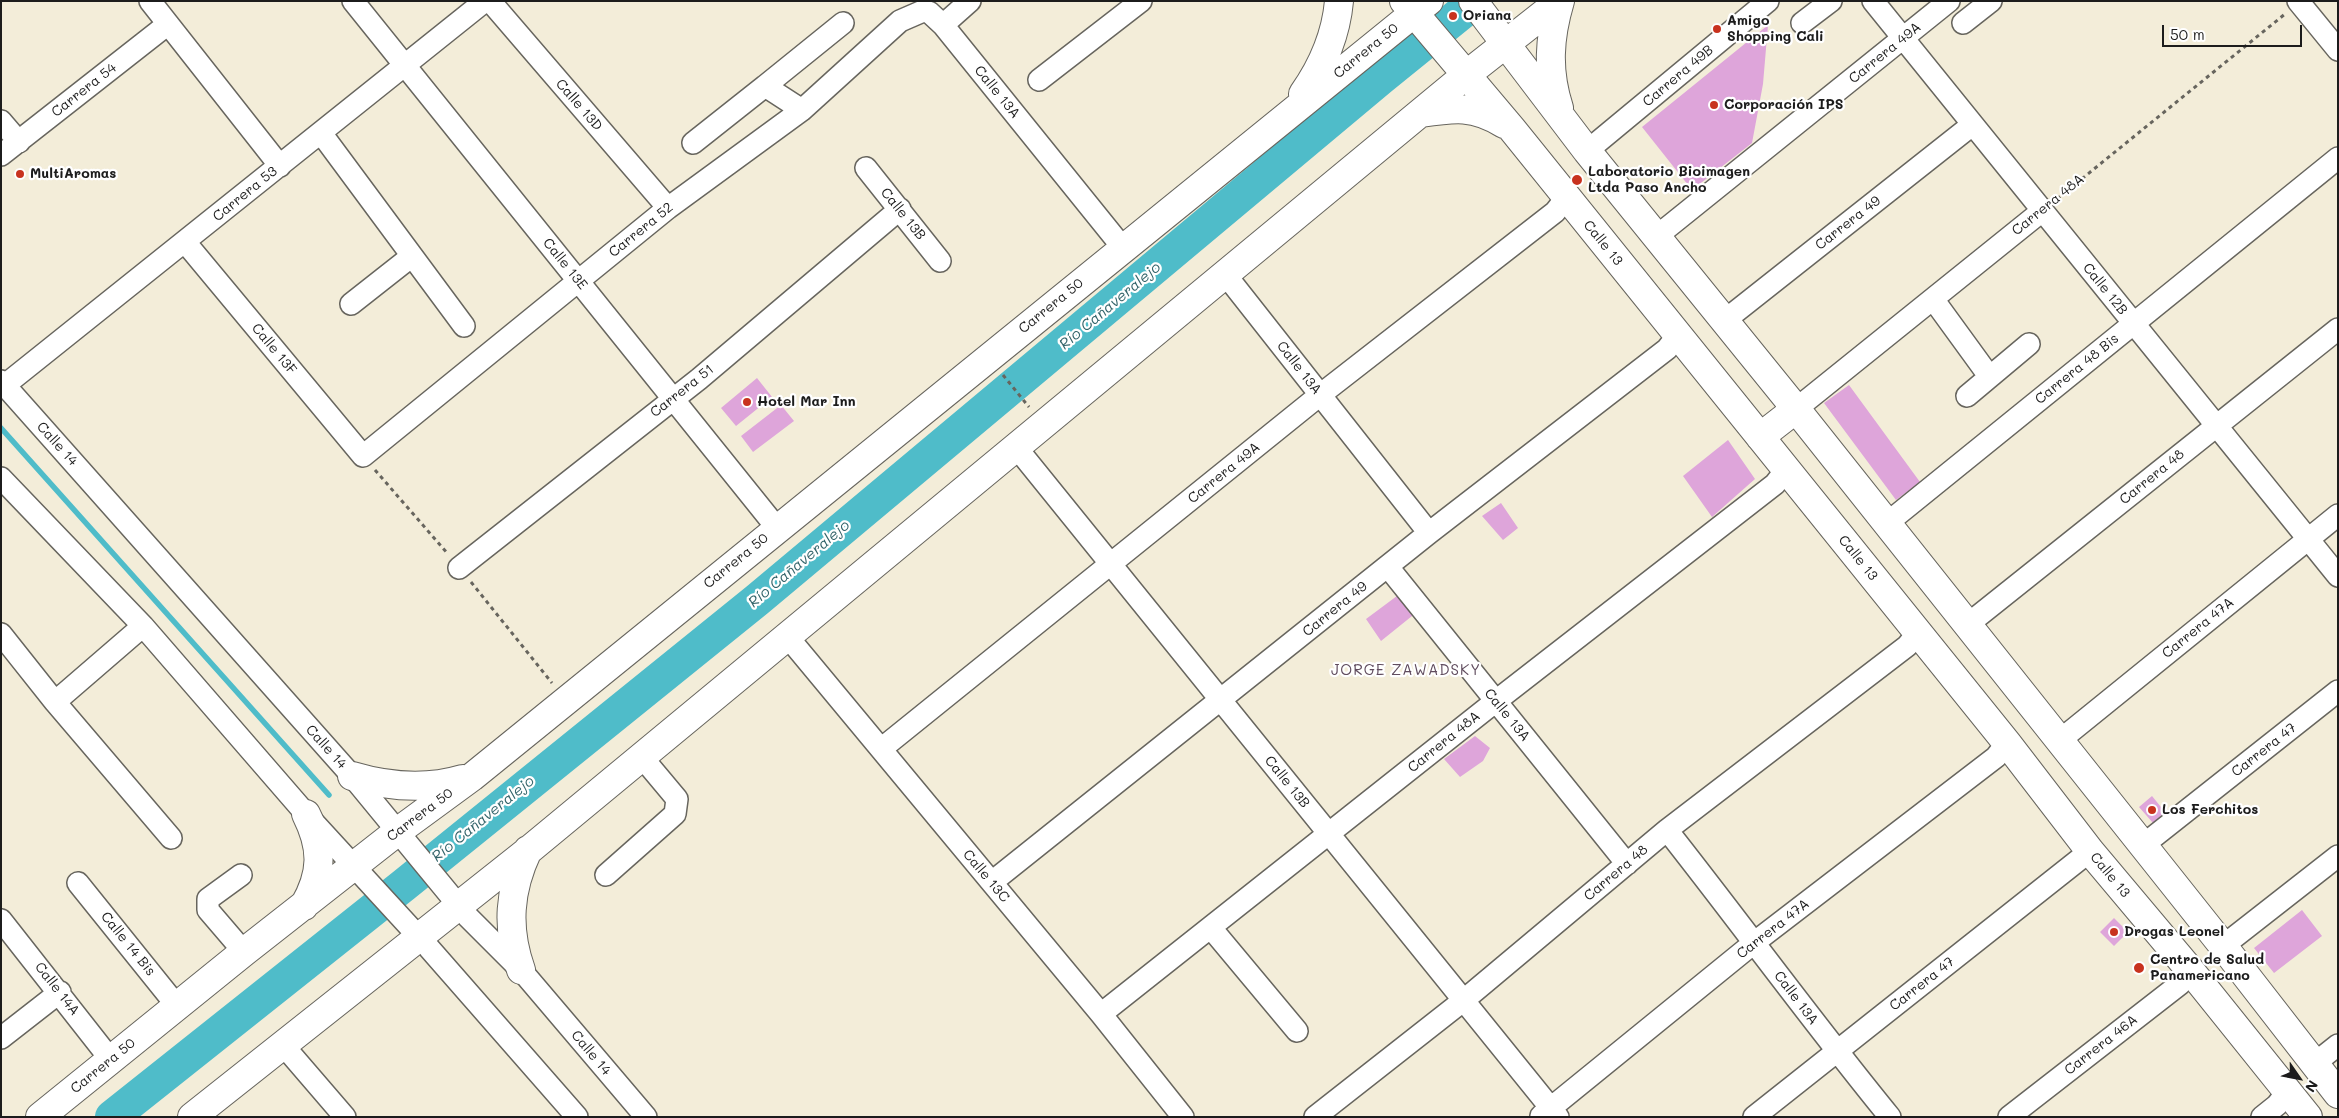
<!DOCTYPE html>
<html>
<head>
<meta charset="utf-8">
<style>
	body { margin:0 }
	#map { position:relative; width:2339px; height:1118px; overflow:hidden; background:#f3edd9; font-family:Mali,sans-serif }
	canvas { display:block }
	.frame { position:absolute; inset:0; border:2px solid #1c1c1c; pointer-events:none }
	.north { position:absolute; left:2274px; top:1053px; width:50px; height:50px; -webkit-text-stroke:4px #fff; paint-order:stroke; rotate:123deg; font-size:14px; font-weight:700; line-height:20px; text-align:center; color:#1c1c1c }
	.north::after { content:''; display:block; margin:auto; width:18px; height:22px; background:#1c1c1c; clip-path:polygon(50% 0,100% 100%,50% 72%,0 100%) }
	.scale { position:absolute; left:2162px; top:25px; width:140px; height:22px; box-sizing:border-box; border:2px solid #1c1c1c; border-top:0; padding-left:6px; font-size:15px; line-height:18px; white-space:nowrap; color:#1c1c1c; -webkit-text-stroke:4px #fff; paint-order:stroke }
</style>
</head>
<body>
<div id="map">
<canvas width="2339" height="1118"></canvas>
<div class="frame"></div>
<div class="north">N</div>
<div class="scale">50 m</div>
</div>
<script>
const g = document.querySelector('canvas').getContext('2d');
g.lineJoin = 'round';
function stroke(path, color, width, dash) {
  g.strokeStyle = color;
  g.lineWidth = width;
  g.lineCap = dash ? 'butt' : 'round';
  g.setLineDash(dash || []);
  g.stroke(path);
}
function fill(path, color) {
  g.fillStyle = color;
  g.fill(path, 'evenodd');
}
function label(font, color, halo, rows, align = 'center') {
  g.font = font + ' Mali,sans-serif';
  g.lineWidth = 4.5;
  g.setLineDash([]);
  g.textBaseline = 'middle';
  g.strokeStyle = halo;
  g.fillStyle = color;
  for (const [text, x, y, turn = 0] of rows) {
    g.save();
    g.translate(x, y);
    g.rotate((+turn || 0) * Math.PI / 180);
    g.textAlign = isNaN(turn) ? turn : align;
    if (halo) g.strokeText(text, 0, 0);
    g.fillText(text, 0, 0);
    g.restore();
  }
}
const stream = new Path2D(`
	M1 428 329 795`);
const river = new Path2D(`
	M112 1117 404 885 757 600 1381 78 1476 1`);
const building = new Path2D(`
	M1768 25 1763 84 1752 143 1692 190 1642 127Z
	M757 378 772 397 736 426 721 408Z
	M1849 385 1920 482 1896 500 1824 403Z
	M781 405 794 421 753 452 741 436Z
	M1728 440 1755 479 1712 517 1683 476Z
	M1501 503 1518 528 1503 540 1482 516Z
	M1401 593 1417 612 1381 641 1366 619Z
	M1475 736 1490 748 1483 761 1460 777 1444 759Z
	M2152 796 2165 812 2153 823 2139 807Z
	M2302 910 2322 936 2274 973 2254 948Z
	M2114 918 2128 932 2114 946 2100 932Z`);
const path = new Path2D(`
	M2057 199 2285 14
	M1003 375 1029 407
	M375 470 448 554
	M471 582 552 683`);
const minor = new Path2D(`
	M150 1 280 166
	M353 1 777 528
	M490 1 668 208
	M1873 1 2338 576
	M2298 1 2338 50
	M1802 23 1831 1
	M1963 23 1991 1
	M943 25 970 1
	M1039 80 1141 1
	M802 110 765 86 843 23
	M1 121 19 142
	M321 133 464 326
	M693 143 765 86
	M1587 151 1768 1
	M1 155 168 24
	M866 168 940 261
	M1657 236 1949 1
	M185 242 363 456 668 208 802 110 900 21 923 11 929 12 943 25 1123 248
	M1225 274 1429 533
	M1933 299 1989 376
	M351 304 412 256
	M1724 321 1972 125
	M1 381 352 776 468 917 521 970 646 1117
	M5 385 485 1
	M1967 396 2029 344
	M1796 409 2042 211
	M1016 447 1558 1117
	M1 478 143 626 306 814 429 948 577 1117
	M1886 524 2338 158
	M1388 567 1627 864
	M459 568 699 379 900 209
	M1967 625 2338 329
	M1 634 55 702 143 626
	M787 636 1101 1014 1183 1117
	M55 702 171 838
	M2059 741 2338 515
	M881 749 1320 395 1555 212 1567 197
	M1667 830C1742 925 1813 1023 1890 1117
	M2142 846 2338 691
	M241 875 208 899V910L244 952
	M606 875 675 814 677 799 641 756
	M992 882 1429 533 1667 349 1678 335
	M78 883 177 1006
	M1 920 111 1060
	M1211 928 1297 1031
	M2223 946 2338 856
	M1101 1014 1496 701 1775 484 1786 470
	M1 1038 60 992
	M283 1045 345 1117
	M2314 1064 2338 1045
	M1541 1116 1755 942 1996 757 2007 743
	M1315 1117 1464 1000 1667 830 1907 646 1918 633
	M1754 1117 2090 851
	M2009 1117 2180 984 2190 970
	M2262 1117 2277 1105 2288 1091`);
const major = new Path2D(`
	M1404 1 1512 129 2007 743 2090 851 2190 970 2308 1117
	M1473 1 1587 151 1796 409 2223 946 2338 1094
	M1303 94C1322 67 1336 35 1339 1
	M1559 108C1547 71 1549 38 1560 1
	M1421 113C1454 108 1474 105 1504 124
	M1760 437 1796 409
	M352 776C389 787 426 790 463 779
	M304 906C323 873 323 848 306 814
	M521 970C506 928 509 890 528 850
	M40 1117 244 952 397 832 472 777 1429 1
	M192 1117 529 850 1466 75 1560 1`);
const markers = [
	[1453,16,5,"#c8321e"],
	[1717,29,5,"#c8321e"],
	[1714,105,5,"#c8321e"],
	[20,174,5,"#c8321e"],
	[1577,180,6,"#c8321e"],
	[747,402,5,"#c8321e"],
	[2152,810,5,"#c8321e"],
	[2114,932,5,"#c8321e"],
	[2139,968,6,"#c8321e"]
];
const poiNames = [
	["Oriana",1463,16],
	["Amigo",1727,21],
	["Shopping Cali",1727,37],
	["Corporación IPS",1724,105],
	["Laboratorio Bioimagen",1588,172],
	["Ltda Paso Ancho",1588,188],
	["MultiAromas",30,174],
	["Hotel Mar Inn",757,402],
	["Los Ferchitos",2162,810],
	["Drogas Leonel",2124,932],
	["Centro de Salud",2150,960],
	["Panamericano",2150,976]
];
const streetNames = [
	["Carrera 50",1366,51,-39],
	["Carrera 49A",1885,53,-39],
	["Carrera 49B",1678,76,-40],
	["Carrera 54",84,90,-38],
	["Calle 13A",997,92,51],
	["Calle 13D",579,105,49],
	["Carrera 53",245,194,-39],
	["Carrera 48A",2048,205,-39],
	["Calle 13B",903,214,51],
	["Carrera 49",1848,223,-38],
	["Carrera 52",641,230,-39],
	["Calle 13",1603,243,51],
	["Calle 13E",565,264,51],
	["Calle 12B",2105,289,51],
	["Carrera 50",1051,306,-39],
	["Calle 13F",274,349,50],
	["Calle 13A",1299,368,52],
	["Carrera 48 Bis",2077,369,-39],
	["Carrera 51",682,391,-38],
	["Calle 14",57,444,48],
	["Carrera 49A",1224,473,-39],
	["Carrera 48",2152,477,-39],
	["Calle 13",1858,558,51],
	["Carrera 50",736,561,-39],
	["Carrera 49",1335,609,-39],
	["Carrera 47A",2198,628,-39],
	["Calle 13A",1507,715,51],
	["Carrera 48A",1444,742,-39],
	["Calle 14",326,747,48],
	["Carrera 47",2264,750,-38],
	["Calle 13B",1287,782,51],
	["Carrera 50",420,815,-37],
	["Carrera 48",1616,873,-40],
	["Calle 13",2110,875,50],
	["Calle 13C",986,876,50],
	["Carrera 47A",1773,929,-38],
	["Calle 14 Bis",128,944,51],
	["Carrera 47",1922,984,-38],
	["Calle 14A",57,989,52],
	["Calle 13A",1796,998,53],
	["Carrera 46A",2101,1045,-38],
	["Calle 14",591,1053,50],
	["Carrera 50",103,1066,-39]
];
const waterNames = [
	["Río Cañaveralejo",1110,306,-40],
	["Río Cañaveralejo",799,564,-40],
	["Río Cañaveralejo",483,819,-39]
];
const neighbourhoodNames = [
	["JORGE ZAWADSKY",1406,670]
];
stroke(stream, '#4fbcc9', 5.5);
stroke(river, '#4fbcc9', 34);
fill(building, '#dea5da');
stroke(minor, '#67655e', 24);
stroke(major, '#67655e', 30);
stroke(path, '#67655e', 3, [4, 4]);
stroke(minor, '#fff', 21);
stroke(major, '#fff', 28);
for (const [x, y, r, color] of markers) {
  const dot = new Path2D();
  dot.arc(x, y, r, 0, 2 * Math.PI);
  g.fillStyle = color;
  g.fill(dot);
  stroke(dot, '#fff', 2);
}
label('bold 14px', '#1c1c1c', '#fff', poiNames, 'left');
label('14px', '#1c1c1c', '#fff', streetNames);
label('italic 15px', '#33646a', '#fff', waterNames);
g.letterSpacing = '1px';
label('15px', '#604c5e', '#fff', neighbourhoodNames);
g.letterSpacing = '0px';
</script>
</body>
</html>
